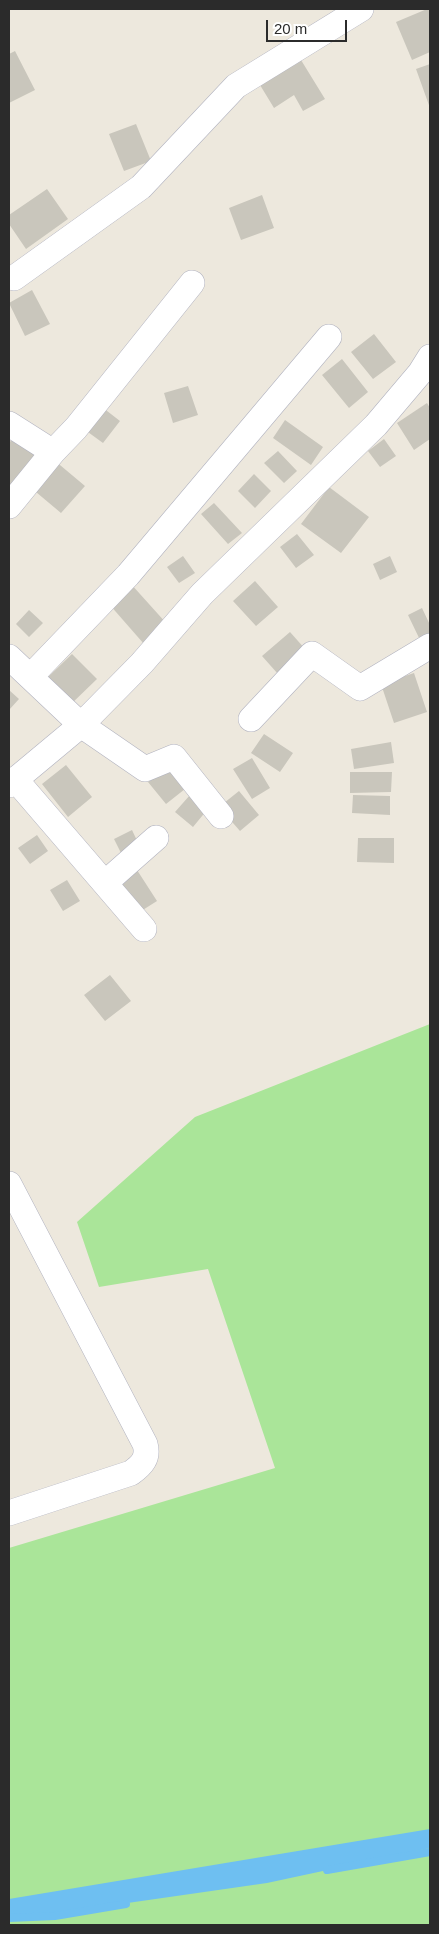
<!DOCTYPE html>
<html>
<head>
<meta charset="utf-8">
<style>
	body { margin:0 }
	#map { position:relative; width:439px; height:1934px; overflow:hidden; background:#ede8dd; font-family:Arial,sans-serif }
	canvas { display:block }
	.frame { position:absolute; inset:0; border:10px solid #2b2b2b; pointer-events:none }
	.scale { position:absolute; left:266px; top:20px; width:81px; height:22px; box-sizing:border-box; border:2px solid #2b2b2b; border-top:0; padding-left:6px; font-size:15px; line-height:18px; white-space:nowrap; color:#2b2b2b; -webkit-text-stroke:4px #fff; paint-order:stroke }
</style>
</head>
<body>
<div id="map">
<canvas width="439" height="1934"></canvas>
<div class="frame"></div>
<div class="scale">20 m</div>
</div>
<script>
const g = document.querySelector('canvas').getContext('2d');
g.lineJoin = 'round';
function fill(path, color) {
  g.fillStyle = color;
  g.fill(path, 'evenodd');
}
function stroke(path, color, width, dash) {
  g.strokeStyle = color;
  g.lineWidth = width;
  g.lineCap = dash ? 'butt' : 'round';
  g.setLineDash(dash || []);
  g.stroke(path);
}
const green = new Path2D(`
	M430 1024V1925H9V1548L275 1468 208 1269 99 1287 77 1222 195 1117Z`);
const water = new Path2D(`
	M430 1829V1848L267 1883 9 1920V1899Z`);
const stream = new Path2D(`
	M327 1870 430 1852
	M9 1918 55 1916 126 1904`);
const building = new Path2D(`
	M427 9H430V52L412 60 396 22Z
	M15 51 35 90 9 103V54Z
	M301 60 325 99 303 111 294 95 274 108 260 85Z
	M430 64V108L416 69Z
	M136 124 151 161 124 171 109 134Z
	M47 189 68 219 26 249 9 224V215Z
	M262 195 274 228 241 240 229 208Z
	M32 290 50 324 25 336 9 303Z
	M374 334 396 362 373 379 351 352Z
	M342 359 368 392 349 408 322 375Z
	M188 386 198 415 173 423 164 393Z
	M427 403 430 408V439L414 450 397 423Z
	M98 404 120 421 103 443 81 427Z
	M285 420 323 447 311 465 273 438Z
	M16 435 42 456 9 488V443Z
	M384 439 396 456 380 467 368 451Z
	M278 451 297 471 284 483 264 463Z
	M54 460 85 486 61 513 30 487Z
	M254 474 271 491 255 508 238 491Z
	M329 487 369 517 341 553 301 524Z
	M214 503 242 533 228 544 201 514Z
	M297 534 314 555 296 568 280 547Z
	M183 556 195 573 179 583 167 567Z
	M390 556 397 572 380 580 373 564Z
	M255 581 278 607 256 626 233 601Z
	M131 584 167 624 144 644 109 604Z
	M422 608 430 625V638L421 642 408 615Z
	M29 610 43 623 29 637 16 624Z
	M290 632 306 650 278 674 262 656Z
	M72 654 97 679 68 707 43 682Z
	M414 673 427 712 394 723 381 684Z
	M9 690 19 699 9 710Z
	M264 734 293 753 280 772 251 753Z
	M391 742 394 763 354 769 351 749Z
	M252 758 270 788 252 799 233 769Z
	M66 765 92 797 68 817 42 784Z
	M166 767 185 789 166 804 148 782Z
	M350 772H392L391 792 350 793Z
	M239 791 259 815 240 831 219 807Z
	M190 795 207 810 193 827 175 812Z
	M353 795 390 796V815L352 813Z
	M132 830 140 847 122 855 114 839Z
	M37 835 48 851 30 864 18 848Z
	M358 838H394V863L357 862Z
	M137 870 157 901 138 913 118 883Z
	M67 880 80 901 63 911 50 890Z
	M110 975 131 1001 105 1021 84 995Z`);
const minor = new Path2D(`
	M14 278 141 187 236 86 361 9
	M9 424 53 452
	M9 506 53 452 76 428 192 283
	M9 657 81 725 145 769 174 757 221 816
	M31 676 128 575 329 337
	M251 719 312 654 360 688 430 646
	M15 779 144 929
	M9 785 81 725 142 663 202 594 376 425 420 373 430 357
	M105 883 156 838
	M9 1184 145 1444C149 1458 142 1465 131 1473L9 1513`);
fill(green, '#aae599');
fill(water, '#6ebff1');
stroke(stream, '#6ebff1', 8);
fill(building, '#c9c6bc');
stroke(minor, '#b1b2bf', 26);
stroke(minor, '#fff', 25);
</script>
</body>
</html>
